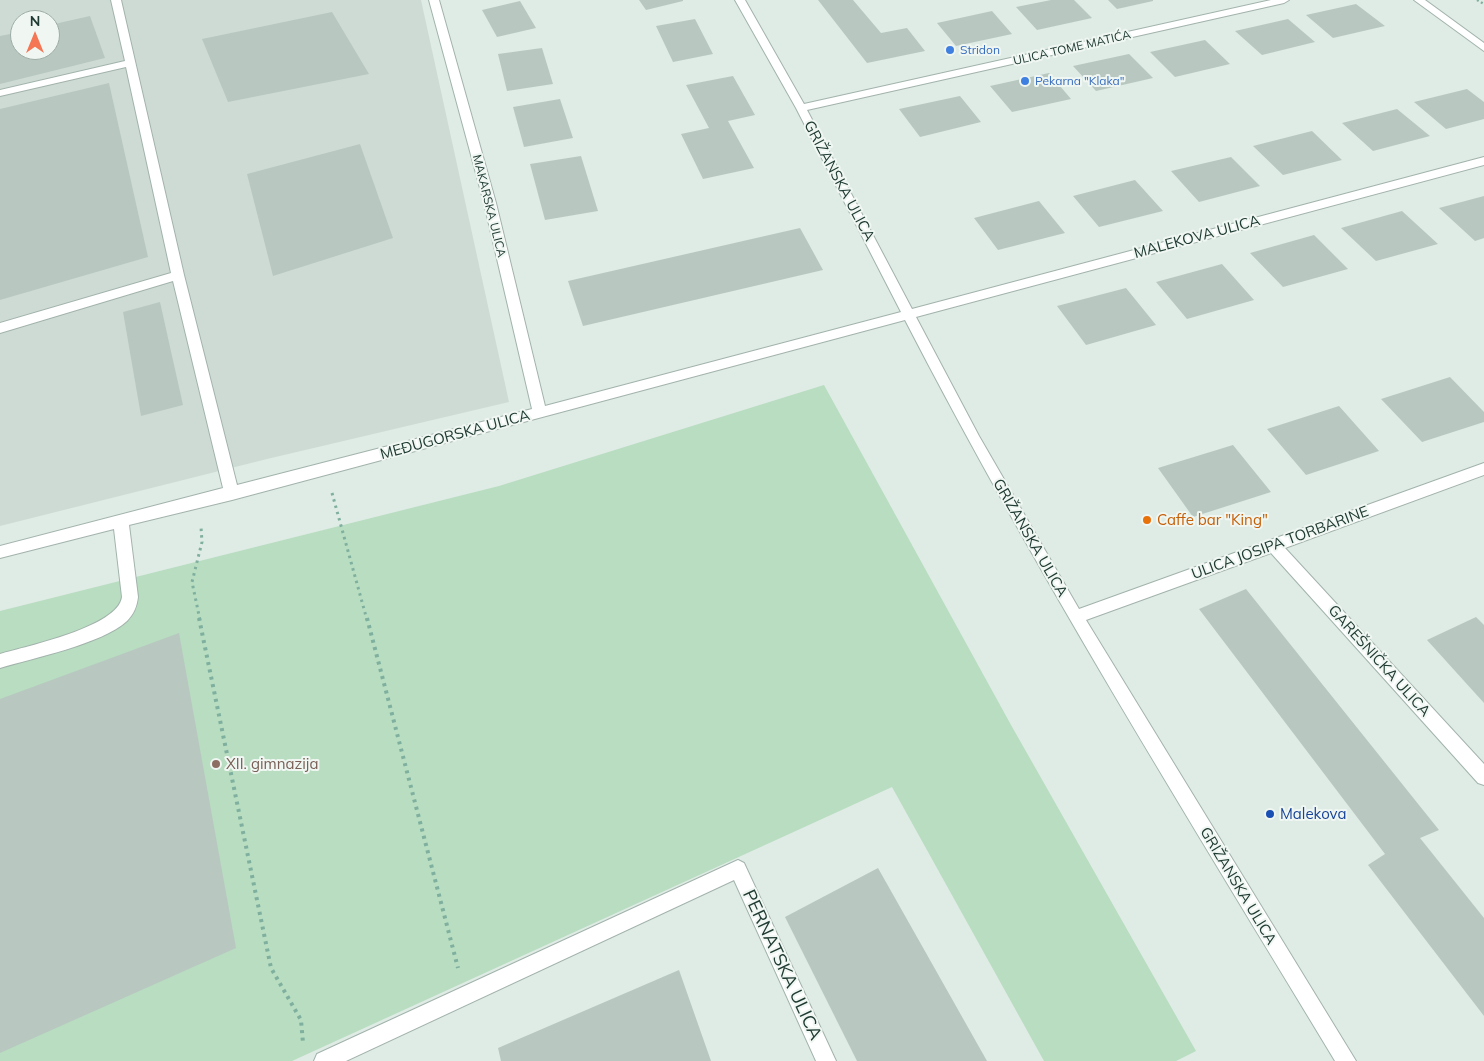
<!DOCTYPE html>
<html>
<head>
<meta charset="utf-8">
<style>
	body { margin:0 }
	#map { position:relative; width:1484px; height:1061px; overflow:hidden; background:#dfebe5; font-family:Mulish,sans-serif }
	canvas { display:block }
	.north { position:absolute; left:10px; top:10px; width:50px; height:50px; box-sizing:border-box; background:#f0f7f3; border:1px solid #9daca6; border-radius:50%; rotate:0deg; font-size:14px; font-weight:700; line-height:20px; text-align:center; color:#203b33 }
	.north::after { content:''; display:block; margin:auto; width:18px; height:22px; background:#f47654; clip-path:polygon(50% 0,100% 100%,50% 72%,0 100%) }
</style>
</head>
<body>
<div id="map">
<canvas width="1484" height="1061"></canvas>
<div class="north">N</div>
</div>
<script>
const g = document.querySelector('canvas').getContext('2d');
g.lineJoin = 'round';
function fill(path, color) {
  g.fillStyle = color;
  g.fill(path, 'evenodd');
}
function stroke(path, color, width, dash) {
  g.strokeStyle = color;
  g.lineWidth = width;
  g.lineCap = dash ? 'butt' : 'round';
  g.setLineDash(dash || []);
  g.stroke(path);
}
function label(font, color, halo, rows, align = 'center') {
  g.font = font + ' Mulish,sans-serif';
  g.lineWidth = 4;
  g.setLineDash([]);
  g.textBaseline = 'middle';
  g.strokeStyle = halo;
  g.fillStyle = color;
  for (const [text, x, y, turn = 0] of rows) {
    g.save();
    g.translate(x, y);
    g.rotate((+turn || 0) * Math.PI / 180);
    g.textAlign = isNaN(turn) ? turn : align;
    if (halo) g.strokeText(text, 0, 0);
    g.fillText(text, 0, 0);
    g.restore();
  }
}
const built = new Path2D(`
	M0 0H421L509 402 267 459 0 526ZM20 20H50V50H20Z`);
const green = new Path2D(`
	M824 385 1011 725 1196 1051 1176 1061H1044L892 787 292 1061H0V611L499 486Z`);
const building = new Path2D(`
	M639 0H683V1L646 10Z
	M818 0H853L881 33 907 28 925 51 867 63Z
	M1051 0H1074L1092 18 1037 30 1016 7Z
	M1108 0H1153V1L1117 9Z
	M520 1 536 28 497 37 482 10Z
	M1356 4 1385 26 1333 38 1306 15Z
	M992 11 1012 34 956 46 937 23Z
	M332 12 369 74 228 102 202 39Z
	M90 16 105 58 0 84V36L20 32V50H50V25Z
	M695 19 713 54 673 62 656 26Z
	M1288 19 1315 42 1262 55 1235 31Z
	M1205 40 1230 64 1175 77 1150 52Z
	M542 48 553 84 507 91 498 54Z
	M1129 54 1153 78 1096 91 1073 66Z
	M1049 73 1071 99 1012 112 990 86Z
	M733 76 755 115 728 121 754 168 703 179 681 134 709 128 686 85Z
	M109 83 148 257 0 300V109Z
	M1467 89 1484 102V119L1446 129 1414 102Z
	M960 96 981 122 920 137 899 109Z
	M560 99 573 138 524 147 513 107Z
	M1397 109 1430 136 1373 151 1342 123Z
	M1312 131 1342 160 1283 175 1253 146Z
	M360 144 393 238 273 276 247 174Z
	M581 156 598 211 545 220 530 164Z
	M1231 157 1260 186 1199 202 1171 171Z
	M1135 180 1163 211 1099 227 1073 196Z
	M1484 196V238L1475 241 1439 208Z
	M1039 201 1065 233 998 250 974 218Z
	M1402 211 1438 244 1376 261 1341 228Z
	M800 228 823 270 583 326 568 281Z
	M1314 235 1348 269 1283 287 1250 253Z
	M1222 264 1254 300 1187 319 1156 282Z
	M1126 288 1156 325 1086 345 1057 306Z
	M160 302 183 405 141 416 123 312Z
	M1450 377 1484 412V422L1422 442 1381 399Z
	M1339 406 1379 451 1306 475 1267 429Z
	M1233 445 1271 492 1193 517 1158 468Z
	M1246 589 1439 830 1420 838 1484 918V1016L1368 865 1385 854 1199 609Z
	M1476 617 1484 625V703L1427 640Z
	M179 633 236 948 0 1053V699Z
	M878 868 987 1061H857L785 917Z
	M679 970 711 1061H501L498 1048Z`);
const pathFar2 = new Path2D(`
	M1477 0 1484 4`);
const pathFar1 = new Path2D(`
	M332 493 367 620
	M200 620 192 582 202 542 201 527`);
const path = new Path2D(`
	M199 618 271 968 301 1020 303 1043
	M367 618 458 968`);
const minor = new Path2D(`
	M111 0H121L184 275 237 485 532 409 484 203 429 0H439L496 203 545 406 901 312 796 108 735 0H745L804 104 1271 0H1289L1284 3 807 110 912 309 1484 157V165L916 317 979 436 1079 609 1484 463V475L1285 548 1484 764V785L1478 783 1271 553 1086 620 1356 1061H1335C1187 816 1036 574 905 320L232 500 129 525 138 597C137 606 134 614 127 621 102 644 33 658 0 668V654C27 646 118 627 122 597L114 529 0 558V546L223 488 173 281 0 333V323L171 273 126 67 0 96V90L125 61Z
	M1414 0H1425L1484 43V51Z
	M738 860 744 863 836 1061H816L734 880 346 1061H314L317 1054Z`);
const markers = [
	[950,50,5,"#3f7fe0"],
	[1025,81,5,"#3f7fe0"],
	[1147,520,5,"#e8710a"],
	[216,764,5,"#8d6e63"],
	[1270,814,5,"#1a4fb4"]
];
const farStreetnames = [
	["ULICA TOME MATIĆA",1072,48,-13],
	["MAKARSKA ULICA",489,206,76]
];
const farShopnames = [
	["Stridon",960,50],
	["Pekarna \"Klaka\"",1035,81]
];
const streetNames = [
	["GRIŽANSKA ULICA",839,181,62],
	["MALEKOVA ULICA",1197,237,-15],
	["MEĐUGORSKA ULICA",455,435,-15],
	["GRIŽANSKA ULICA",1030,538,60],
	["ULICA JOSIPA TORBARINE",1280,543,-20],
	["GAREŠNIČKA ULICA",1379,661,48],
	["GRIŽANSKA ULICA",1238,886,59]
];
const foodNames = [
	["Caffe bar \"King\"",1157,520]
];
const educationNames = [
	["XII. gimnazija",226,764]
];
const transitNames = [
	["Malekova",1280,814]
];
const nearStreetnames = [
	["PERNATSKA ULICA",782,965,65]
];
fill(built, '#cedbd4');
fill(green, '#b8ddc0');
fill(building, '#b8c8c1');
stroke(minor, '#a2b3ac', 2);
stroke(pathFar2, '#7faf9e', 2.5, [2, 2.5]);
stroke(pathFar1, '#7faf9e', 3, [2.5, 4]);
stroke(path, '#7faf9e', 4, [3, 4.5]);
fill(minor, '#fff');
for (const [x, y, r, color] of markers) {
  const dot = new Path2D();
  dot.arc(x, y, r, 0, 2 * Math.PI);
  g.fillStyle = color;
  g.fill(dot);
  stroke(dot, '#f0f7f3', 2);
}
label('12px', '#203b33', '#f0f7f3', farStreetnames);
label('12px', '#366cbe', '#f0f7f3', farShopnames, 'left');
label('15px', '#203b33', '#f0f7f3', streetNames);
label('15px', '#c56008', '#f0f7f3', foodNames, 'left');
label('15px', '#785e54', '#f0f7f3', educationNames, 'left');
label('15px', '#164399', '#f0f7f3', transitNames, 'left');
label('18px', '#203b33', '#f0f7f3', nearStreetnames);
</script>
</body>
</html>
